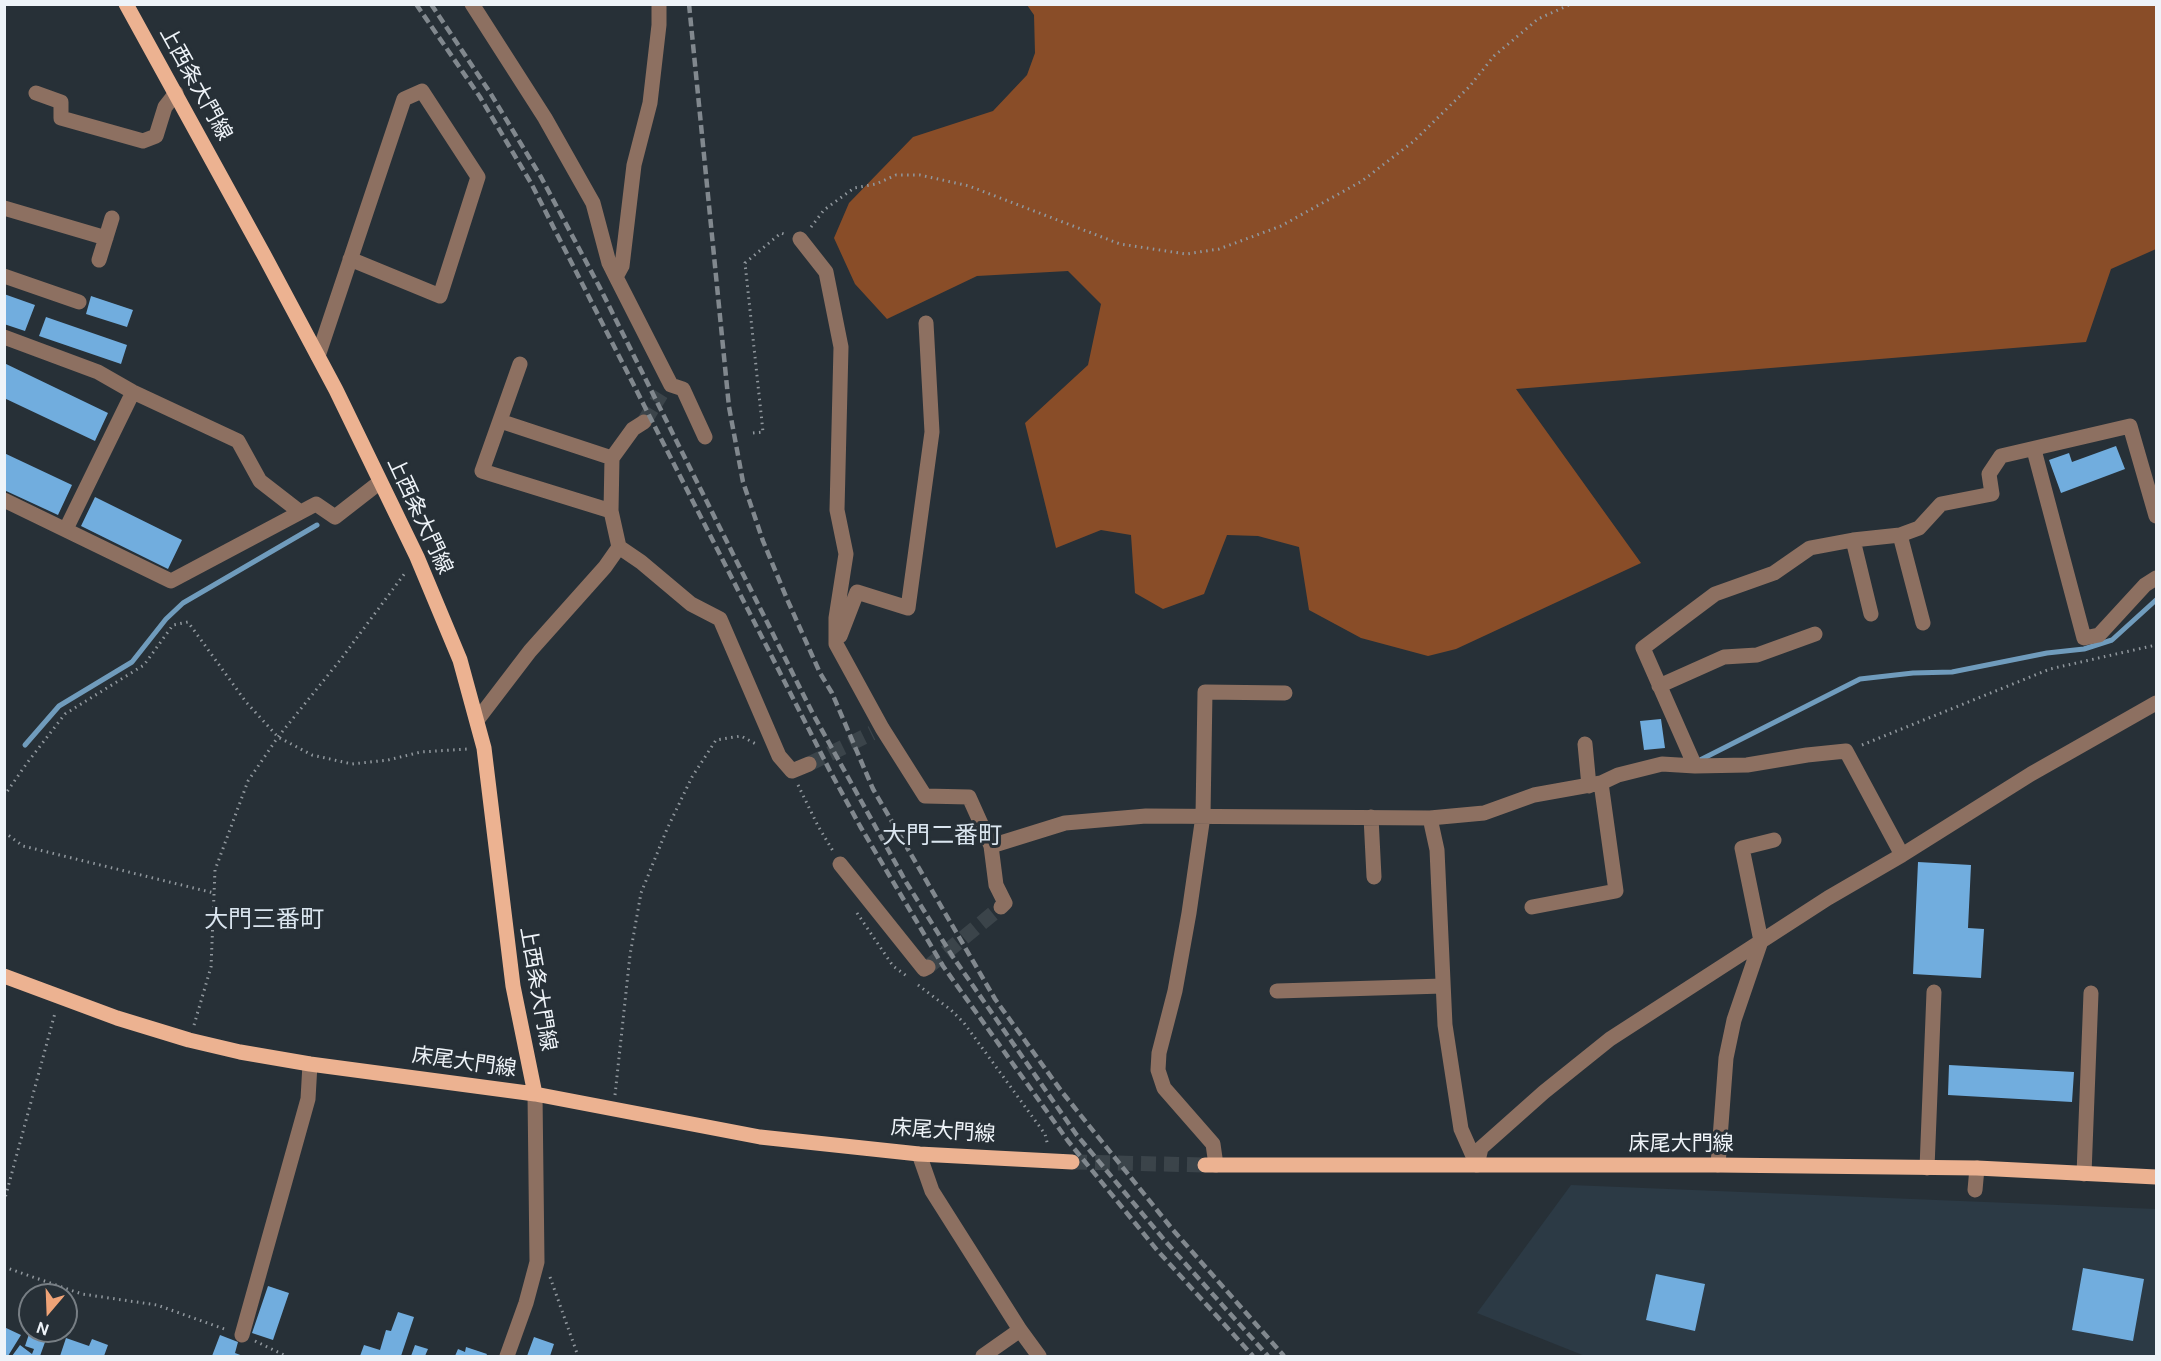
<!DOCTYPE html>
<html>
<head>
<meta charset="utf-8">
<style>
	body { margin:0 }
	#map { position:relative; width:2161px; height:1361px; overflow:hidden; background:#273037; font-family:"DM Sans",sans-serif }
	canvas { display:block }
	.frame { position:absolute; inset:0; border:6px solid #eef3f8; pointer-events:none }
	.north { position:absolute; left:18px; top:1283px; width:60px; height:60px; box-sizing:border-box; background:#273037; border:2px solid #777e84; border-radius:50%; rotate:199deg; font-size:16px; font-weight:700; line-height:24px; text-align:center; color:#eef3f8 }
	.north::after { content:''; display:block; margin:auto; width:21px; height:27px; background:#efa377; clip-path:polygon(50% 0,100% 100%,50% 72%,0 100%) }
</style>
</head>
<body>
<div id="map">
<canvas width="2161" height="1361"></canvas>
<div class="frame"></div>
<div class="north">N</div>
</div>
<script>
const g = document.querySelector('canvas').getContext('2d');
g.lineJoin = 'round';
function fill(path, color) {
  g.fillStyle = color;
  g.fill(path, 'evenodd');
}
function stroke(path, color, width, dash) {
  g.strokeStyle = color;
  g.lineWidth = width;
  g.lineCap = dash ? 'butt' : 'round';
  g.setLineDash(dash || []);
  g.stroke(path);
}
function label(font, color, halo, rows, align = 'center') {
  g.font = font + ' "DM Sans","Noto Sans JP",sans-serif';
  g.lineWidth = 6;
  g.setLineDash([]);
  g.textBaseline = 'middle';
  g.strokeStyle = halo;
  g.fillStyle = color;
  for (const [text, x, y, turn = 0] of rows) {
    g.save();
    g.translate(x, y);
    g.rotate((+turn || 0) * Math.PI / 180);
    g.textAlign = isNaN(turn) ? turn : align;
    if (halo) g.strokeText(text, 0, 0);
    g.fillText(text, 0, 0);
    g.restore();
  }
}
const built = new Path2D(`
	M1571 1185 2156 1209V1356H1585L1477 1313Z`);
const forest = new Path2D(`
	M1027 5H2156V249L2111 269 2086 342 1516 389 1641 563 1456 649 1428 656 1361 638 1309 610 1299 547 1258 536 1227 535 1204 594 1163 609 1135 593 1131 535 1101 530 1056 548 1025 423 1088 365 1101 304 1068 271 977 276 887 319 855 284 834 238 849 203 913 137 993 111 1027 75 1035 53 1034 15Z`);
const stream = new Path2D(`
	M25 745 59 706 132 662 166 619 183 603 317 525
	M1700 760 1860 679 1913 673 1952 672 2047 653 2084 649 2112 640 2156 600`);
const building = new Path2D(`
	M4 294 35 305 25 331 4 324Z
	M91 296 133 310 127 327 86 314Z
	M46 317 127 345 121 364 39 336Z
	M4 363 108 413 95 441 4 398Z
	M2116 446 2125 469 2061 493 2049 460 2069 453 2072 462Z
	M4 453 72 485 58 515 4 490Z
	M95 497 182 540 168 569 81 526Z
	M1661 719 1665 748 1644 750 1640 721Z
	M1918 862 1971 865 1968 928 1984 929 1981 978 1913 974Z
	M1949 1065 2074 1072 2072 1102 1948 1095Z
	M2083 1268 2144 1279 2133 1341 2072 1330Z
	M1656 1274 1705 1284 1695 1331 1646 1320Z
	M268 1286 289 1293 273 1340 252 1333Z
	M398 1312 414 1317 401 1356H360L364 1345 380 1350 386 1330 391 1331Z
	M4 1327 21 1335 8 1356H4Z
	M30 1331H49L40 1356H12L20 1345 32 1354 34 1349 25 1346Z
	M220 1335 238 1342 235 1353 243 1356H212Z
	M534 1337 554 1344 550 1356H527Z
	M66 1338 89 1346 92 1339 108 1345 104 1356H60Z
	M415 1345 428 1349 425 1356H411Z
	M466 1347 487 1354 486 1356H455L458 1349 465 1352Z`);
const minorTunnel = new Path2D(`
	M644 422 661 394
	M809 764 872 733
	M928 967 1001 907`);
const majorTunnel = new Path2D(`
	M1072 1162 1205 1165`);
const path = new Path2D(`
	M811 227 824 210 854 188 876 184 896 175H920L969 186 1120 244 1186 254 1219 249 1281 226 1362 181 1414 141 1469 87 1494 56 1538 19 1571 4
	M753 433 763 432 745 263 781 233 784 234
	M1862 745 2050 669 2156 645
	M798 785 818 826 833 851
	M4 796 27 763 65 714 144 665 173 625 188 622 246 702 278 737 312 755 352 764 388 760 421 752 468 749
	M4 832 23 846 214 893
	M857 913 893 966 908 977
	M918 985 951 1010 964 1023 1045 1134 1048 1146
	M194 1025 211 967 215 870 248 781 278 737 341 659 405 573
	M615 1095 630 955 641 893 667 829 692 777 716 740 741 736 756 744
	M4 1202 55 1013
	M4 1267 82 1294 157 1305 227 1330
	M550 1277 578 1356
	M255 1341 286 1356`);
const minor = new Path2D(`
	M472 4 545 118 593 203 609 263 616 277 671 385 683 389 705 437
	M36 93 61 102V118L143 141 156 136 165 107 176 93
	M4 208 106 238
	M800 239 826 272 841 347 837 510 846 554 836 618V644L882 728 925 796 969 797 991 846 996 885 1005 903 1001 907
	M99 260 112 218
	M4 276 79 302
	M616 277 622 266 634 165 650 103 659 25V4
	M4 337 98 372 133 392 238 441 260 481 300 512
	M318 356 404 99 422 91 478 177 440 296 350 259
	M520 364 482 471 611 511
	M500 421 612 458
	M644 422 633 429 612 458 611 511 619 547 641 562 691 604 720 619 779 756 792 771 809 764
	M2034 450 2084 638 2099 635 2145 585 2156 578
	M4 500 171 581 316 504 335 517 380 482
	M66 529 133 392
	M1900 535 1923 623
	M1853 540 1871 614
	M840 636 857 592 908 608 932 432 926 323
	M1659 686 1724 657 1757 655 1815 634
	M478 719 530 651 605 567 619 547
	M1585 744 1589 786
	M1695 766 1643 648 1715 594 1774 573 1810 548 1853 540 1900 535 1919 528 1941 504 1992 494 1989 474 2001 456 2130 426 2156 516
	M1371 817 1374 877
	M1430 818 1437 850 1445 1025 1461 1129 1477 1165
	M991 846 1065 823 1146 816 1430 818 1484 813 1534 795 1601 783 1618 775 1662 764 1695 766 1747 765 1807 755 1846 751 1902 855
	M840 864 924 969 928 967
	M1532 907 1616 891 1601 783
	M1277 991 1443 986
	M919 1154 932 1191 1020 1330 1039 1356
	M1216 1165 1213 1144 1164 1088 1158 1070 1159 1053 1175 991 1189 913 1203 816 1205 692 1285 693
	M1477 1165 1481 1148 1544 1092 1610 1039 1828 898 1902 855 2031 774 2156 703
	M1718 1165 1726 1058 1734 1020 1761 941 1742 848 1774 840
	M1927 1168 1934 992
	M2084 1174 2091 993
	M1975 1190 1977 1168
	M242 1335 308 1099 310 1064
	M507 1356 526 1303 537 1262 535 1094
	M983 1356 1020 1330`);
const major = new Path2D(`
	M126 4 264 255 336 390 417 557 460 660 484 748 513 986 535 1094
	M4 976 117 1018 189 1040 240 1052 310 1064 535 1094 760 1137 919 1154 1072 1162
	M1205 1165H1718L1977 1168 2156 1177`);
const rail = new Path2D(`
	M416 4 480 97 531 183 830 771 860 826 943 966 1068 1141 1157 1250 1253 1356
	M431 4 489 91 541 177 599 286 813 714 906 882 953 957 1076 1134 1166 1242 1268 1356
	M689 4 729 407 743 482 763 541 787 599 820 673 832 693 873 789 995 999 1062 1092 1173 1230 1284 1356`);
const streetNames = [
	["上西条大門線",195,84,61],
	["上西条大門線",419,516,65],
	["上西条大門線",537,989,80],
	["床尾大門線",464,1063,8],
	["床尾大門線",943,1132,4],
	["床尾大門線",1681,1144]
];
const quarterNames = [
	["大門二番町",942,837],
	["大門三番町",264,921]
];
fill(built, '#2c3a45');
fill(forest, '#894d28');
stroke(stream, '#709cbd', 5);
fill(building, '#71adde');
stroke(minorTunnel, '#3b444a', 15, [15, 8]);
stroke(majorTunnel, '#3b444a', 15, [15, 8]);
stroke(path, '#91989e', 3, [1.5, 4.5]);
stroke(minor, '#8d7061', 15);
stroke(major, '#ecb291', 15);
stroke(rail, '#81888e', 4.5, [9, 4.5]);
label('21px', '#eef3f8', '#273037', streetNames);
label('24px', '#dae5ef', '#273037', quarterNames);
</script>
</body>
</html>
